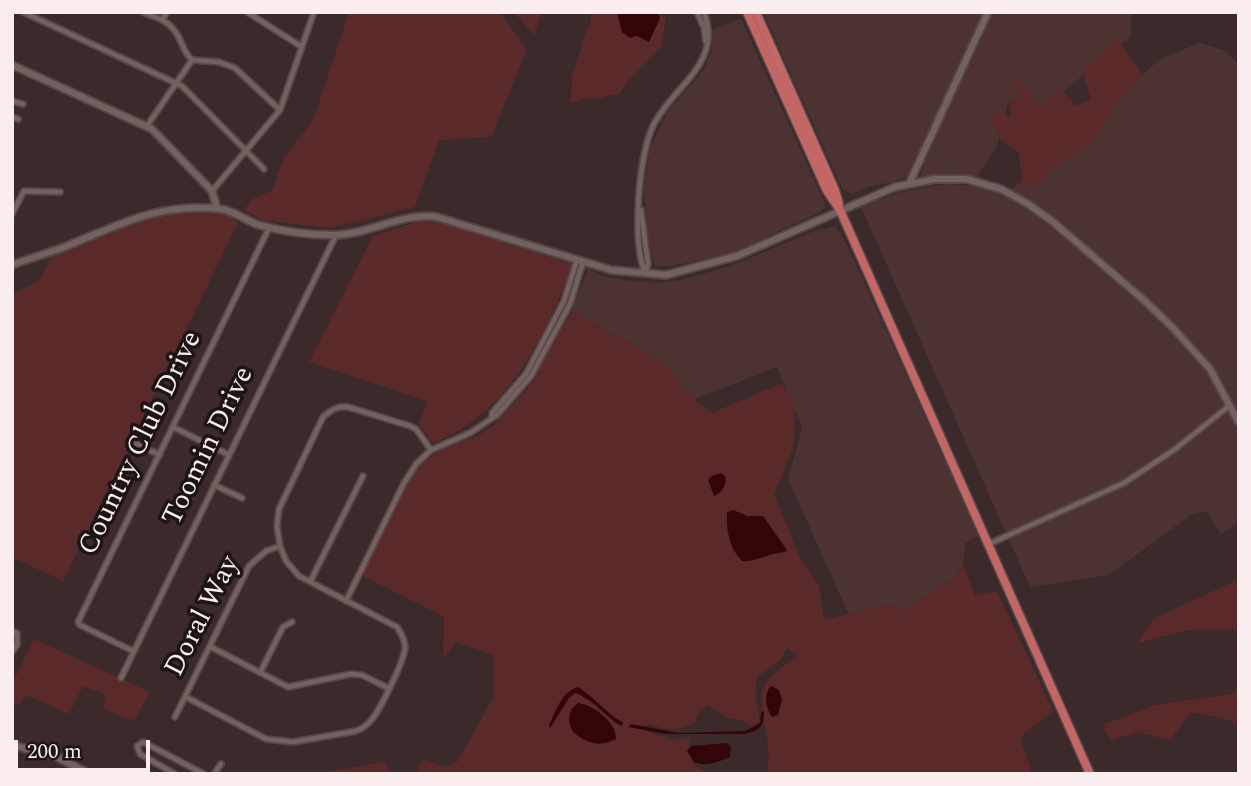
<!DOCTYPE html>
<html>
<head>
<meta charset="utf-8">
<style>
	body { margin:0 }
	#map { position:relative; width:1251px; height:786px; overflow:hidden; background:#3c2a2a; font-family:Spectral,serif }
	canvas { display:block }
	.frame { position:absolute; inset:0; border:14px solid #f9eded; pointer-events:none }
	.scale { position:absolute; left:14px; top:740px; width:136px; height:32px; box-sizing:border-box; border:4px solid #f9eded; border-top:0; padding-left:9px; font-size:21px; line-height:24px; white-space:nowrap; color:#f9eded; -webkit-text-stroke:5px #1d1515; paint-order:stroke }
</style>
</head>
<body>
<div id="map">
<canvas width="1251" height="786"></canvas>
<div class="frame"></div>
<div class="scale">200 m</div>
</div>
<script>
const g = document.querySelector('canvas').getContext('2d');
g.lineJoin = 'round';
function fill(path, color) {
  g.fillStyle = color;
  g.fill(path, 'evenodd');
}
function stroke(path, color, width, dash) {
  g.strokeStyle = color;
  g.lineWidth = width;
  g.lineCap = dash ? 'butt' : 'round';
  g.setLineDash(dash || []);
  g.stroke(path);
}
function label(font, color, halo, rows, align = 'center') {
  g.font = font + ' Spectral,serif';
  g.lineWidth = 7;
  g.setLineDash([]);
  g.textBaseline = 'middle';
  g.strokeStyle = halo;
  g.fillStyle = color;
  for (const [text, x, y, turn = 0] of rows) {
    g.save();
    g.translate(x, y);
    g.rotate((+turn || 0) * Math.PI / 180);
    g.textAlign = isNaN(turn) ? turn : align;
    if (halo) g.strokeText(text, 0, 0);
    g.fillText(text, 0, 0);
    g.restore();
  }
}
const built = new Path2D(`
	M763 12H984L908 176 893 182 870 186 852 194 843 190Z
	M993 12H1131V36L1042 109 1008 103 997 147 974 180 967 176 955 173 921 177 924 164Z
	M741 19 826 206 820 212 731 254 671 266H655L647 232 644 189 650 148 668 111 703 71 711 52 713 29Z
	M1199 43 1223 50 1239 64V521L1221 534 1206 511 1192 514 1109 575 1030 587 861 207 897 193 946 184 977 186 999 193 1017 202 1049 225 1143 306 1178 340 1182 337 1121 277 1043 211 1009 190 1093 136 1129 86 1159 60Z
	M836 226 848 247 979 535 965 543 963 565 954 578 904 610 886 604 849 615 788 479 802 428 777 367 695 399 662 361 572 311 588 269 602 276 630 281 661 283 681 280 731 266 812 232Z`);
const green = new Path2D(`
	M349 12H500L527 50 491 137 439 140 415 207 330 228 262 220 244 210 253 198 272 191 284 157 313 121Z
	M514 12H542L534 36Z
	M590 12H623L618 13 637 36 649 42 660 16 666 17 662 46 626 83 619 95H609L598 99 591 97 571 103 572 77 587 28 591 22Z
	M1117 39 1144 76 1128 91 1092 142 1049 171 1040 183 1023 187 1019 153 1001 139 990 122 998 111 1011 117 1009 98 1025 100 1011 81 1015 79 1041 104 1062 90 1076 106 1091 99 1082 71Z
	M147 213H228L238 223 63 581 12 557V295L40 280 54 250Z
	M422 220 437 221 572 264C548 334 506 416 433 443L419 424 427 401 309 362 373 236Z
	M572 311 662 361 695 399 712 413 782 383 795 408 794 446 774 494 801 561 819 585 824 620 886 604 904 610 954 578 963 565 975 595 997 591 1053 711 1020 737 1032 774H766C776 745 755 706 764 686 769 674 788 664 798 656L787 648 781 659 757 677 755 698 759 714 758 722 751 728 744 721 729 718 707 705 698 713 695 723C680 730 666 732 651 724L640 728 659 736 667 737 669 740 690 738 689 750 693 765 710 774H415L423 760 447 767 457 762 493 698 494 655 456 642 443 659 444 617 360 575 404 483 422 463 450 444 475 438 494 425 534 381 547 352Z
	M1239 577V629L1188 630 1138 643 1154 618 1229 584Z
	M34 639 150 692 134 721 103 709 106 695 83 686 69 714 27 695 20 704 12 705V684Z
	M1239 688V727L1230 720 1191 712 1170 740 1138 732 1111 740 1103 725 1155 705 1231 694Z
	M385 762 390 774H329L332 771Z`);
const water = new Path2D(`
	M623 12H658L660 18 649 42 637 36 630 38 622 32 617 13Z
	M721 473 725 476C728 484 721 494 714 496L708 480 712 476Z
	M733 510 748 516H763L787 550 785 552C769 553 757 562 742 561 729 548 726 530 727 512Z
	M771 686 779 690 782 699 778 715 772 717C766 709 763 693 771 686Z
	M578 687C593 696 610 717 623 722L622 726C606 719 597 701 575 693L569 698 550 728 549 725C556 711 562 691 578 687Z
	M578 703C593 705 617 722 616 739 600 748 586 743 573 732 567 721 567 711 578 703Z
	M764 711C764 726 760 731 745 734H666L628 727 631 724 679 733 745 731 760 723 761 712Z
	M727 743 731 747 730 757C719 762 705 767 694 762L687 751 691 746Z`);
const street = new Path2D(`
	M23 12 182 86 264 169
	M143 12C154 17 167 20 174 30 182 39 182 51 192 60L219 62 235 68 280 110
	M247 12 302 47
	M697 12 704 28 706 42
	M162 20 167 12
	M12 101 23 104
	M12 117 18 119
	M147 126 192 60
	M212 191 280 110 314 12
	M641 210 648 264 645 274
	M12 214 24 191 60 192
	M645 273C632 241 638 155 654 124 674 85 723 64 704 12
	M492 417V413L526 374 564 301 577 260
	M173 427 229 455
	M132 442 160 455
	M214 485 242 498
	M989 544 1124 483 1174 450 1229 406
	M310 582 363 476
	M346 601 404 483 417 463 431 450 470 433 497 415 531 376 570 304 583 262
	M12 631 17 633V645L12 652
	M211 647 288 687 351 674 362 675 388 688
	M133 651 80 625 78 622 269 228
	M260 673 283 627 292 622
	M121 678 336 235
	M186 697 266 739 293 742 356 731C364 728 368 725 373 718 381 707 405 660 405 647 405 640 401 633 397 627L299 576 286 561 280 546 277 526 279 509 323 417C331 410 337 406 348 407L410 426 416 429 431 450
	M175 717 249 566 266 551 280 546
	M175 774 140 754 137 746 143 742 204 774
	M214 774 221 764`);
const secondary = new Path2D(`
	M12 65 152 129 212 191 217 208
	M909 184 988 12
	M12 265C30 258 49 253 67 246 120 224 161 202 220 209 234 210 246 221 259 225 281 231 310 235 333 235 369 235 401 212 437 217L611 270 666 275 737 256 895 187 935 179H966L1001 189 1028 204 1052 221 1146 302 1172 327 1210 369 1239 423
	M12 745 55 756 90 774`);
const highway = new Path2D(`
	M747 12 827 191 840 210 1090 774
	M756 12 835 190 839 204`);
const streetNames = [
	["Country Club Drive",142,444,-64],
	["Toomin Drive",210,447,-64],
	["Doral Way",204,617,-63]
];
fill(built, '#4c3332');
fill(green, '#5a2a2a');
fill(water, '#330509');
stroke(street, '#564747', 8);
stroke(secondary, '#564747', 10);
stroke(highway, '#564747', 11);
stroke(street, '#74605f', 4.5);
stroke(secondary, '#74605f', 6);
stroke(highway, '#c26666', 8);
label('28px', '#f9eded', '#1d1515', streetNames);
</script>
</body>
</html>
